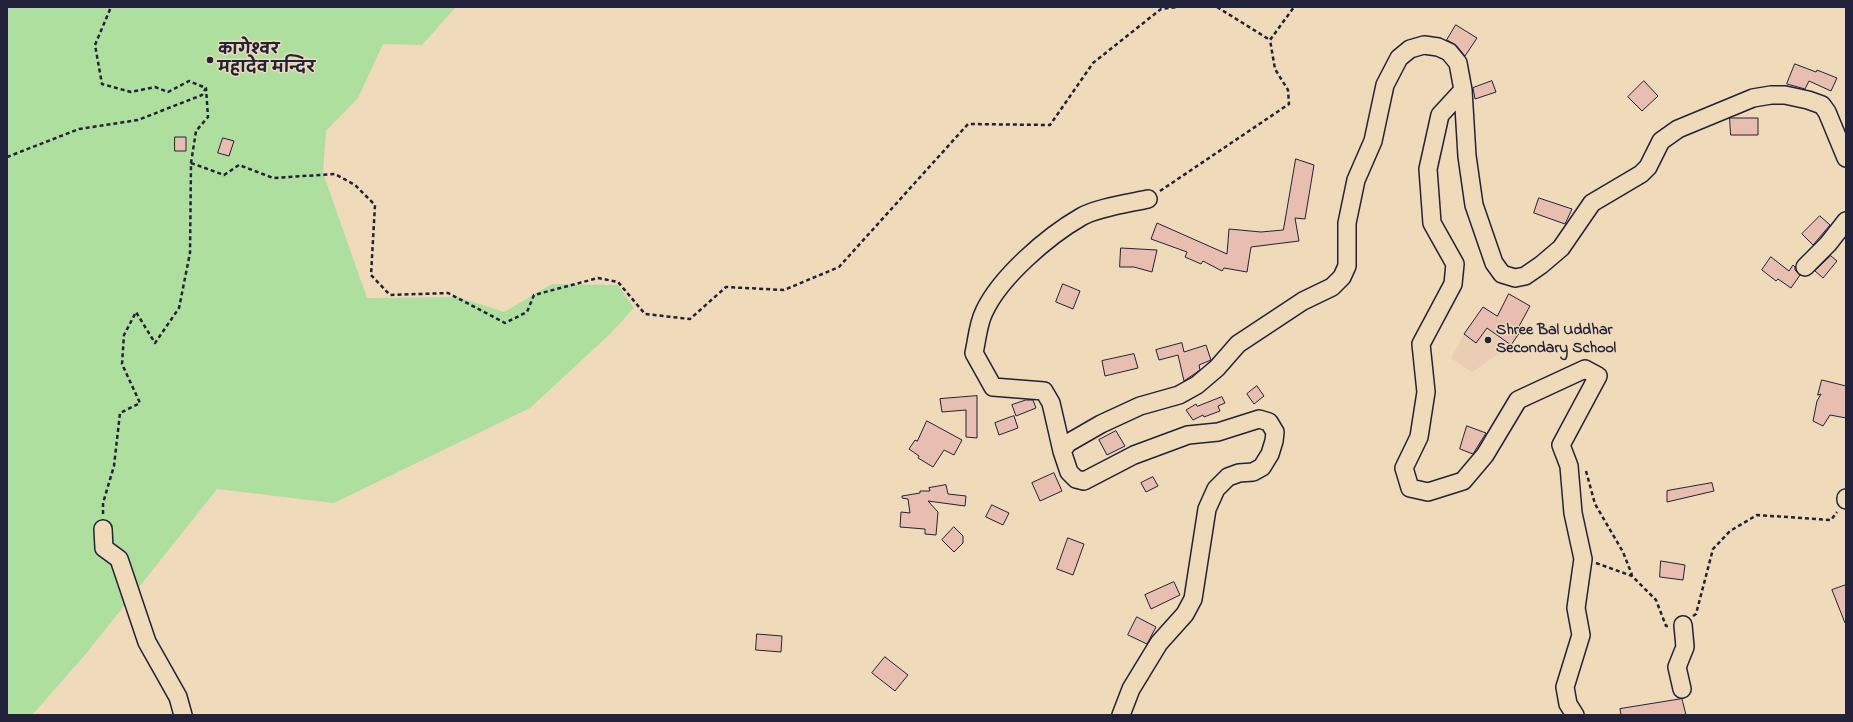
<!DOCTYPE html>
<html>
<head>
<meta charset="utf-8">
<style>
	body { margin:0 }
	#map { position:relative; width:1853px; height:722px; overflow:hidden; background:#efdab9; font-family:"Indie Flower",sans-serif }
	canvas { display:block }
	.frame { position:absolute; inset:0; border:8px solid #22223b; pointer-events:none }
</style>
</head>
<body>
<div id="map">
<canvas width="1853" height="722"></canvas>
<div class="frame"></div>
</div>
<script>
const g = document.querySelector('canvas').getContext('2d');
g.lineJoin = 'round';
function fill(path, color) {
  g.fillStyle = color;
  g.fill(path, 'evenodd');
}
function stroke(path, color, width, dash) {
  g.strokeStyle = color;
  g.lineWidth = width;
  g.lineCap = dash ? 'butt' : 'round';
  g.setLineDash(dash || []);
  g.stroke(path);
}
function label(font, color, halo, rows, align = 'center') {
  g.font = font + ' "Indie Flower","Playpen Sans Deva",sans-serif';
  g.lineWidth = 3;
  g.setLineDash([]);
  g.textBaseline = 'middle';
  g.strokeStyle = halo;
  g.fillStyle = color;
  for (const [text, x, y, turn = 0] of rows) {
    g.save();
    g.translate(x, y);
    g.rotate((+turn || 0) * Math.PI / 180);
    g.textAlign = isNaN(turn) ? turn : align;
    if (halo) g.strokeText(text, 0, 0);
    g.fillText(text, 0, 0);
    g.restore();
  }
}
const built = new Path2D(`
	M1483 307 1520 332 1511 345 1472 372 1451 358 1464 334Z`);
const green = new Path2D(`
	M7 7H456L422 45 383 44 358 98 326 131 323 173 367 298 458 297 504 312 552 284 618 285 634 308 610 334 530 408 334 503 217 489 85 655 32 715H7Z`);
const building = new Path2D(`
	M1456 25 1477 38 1465 56 1456 45 1447 40Z
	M1795 64 1816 72 1817 70 1837 78 1831 91 1809 81 1805 89 1787 84Z
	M1492 81 1496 92 1475 99 1473 88Z
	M1644 81 1658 96 1642 111 1628 97Z
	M1730 118H1758V135H1731Z
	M175 137H186V151H175Z
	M223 138 234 141 229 156 218 153Z
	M1296 159 1314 165 1305 219 1295 218 1299 241 1251 247 1247 272 1224 268 1222 271 1203 261 1201 264 1185 257 1187 252 1151 239 1157 223 1227 254 1229 229 1261 232 1283 230Z
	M1539 198 1572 209 1565 224 1534 213Z
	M1820 216 1830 225 1813 245 1802 234Z
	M1121 248 1157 250 1152 272 1134 267H1120Z
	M1831 256 1837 261 1823 278 1815 271Z
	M1771 257 1789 271 1793 265 1795 267V270L1800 275 1791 288 1778 279 1776 281 1762 270Z
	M1063 284 1080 291 1073 309 1056 302Z
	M1509 294 1530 306 1517 330 1520 332 1511 345 1487 328 1476 343 1464 334 1483 307 1497 316Z
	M1182 343 1184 352 1206 345 1211 360 1199 365 1200 370 1184 381 1178 355 1159 360 1156 350Z
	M1134 354 1138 368 1105 376 1102 361Z
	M1822 380 1846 386V418L1830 415 1823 426 1813 421 1817 401 1821 394 1818 395Z
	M1257 386 1264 396 1254 404 1247 394Z
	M977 396V438L966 437V410L942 412 940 399Z
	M1222 397 1225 403 1218 406 1220 411 1204 417 1203 415 1193 420 1186 410 1196 404 1197 406Z
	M1026 400H1033L1036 408 1016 416 1012 405Z
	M1014 416 1018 428 999 435 995 423Z
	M927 421 962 440 954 455 944 450 933 467 918 458 919 456 909 449 915 440 917 441Z
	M1467 426 1486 433 1473 454 1460 449Z
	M1116 431 1125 446 1107 455 1099 440Z
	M1054 473 1062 491 1040 501 1032 483Z
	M1153 477 1158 486 1146 492 1141 483Z
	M1712 483 1714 491 1667 502V491Z
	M946 485 948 494 966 496 965 506 928 501 938 512 936 535 925 534V529L900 527 901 512 910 513 908 499 902 498V496L920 493V491H930L929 488Z
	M992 505 1009 513 1003 525 986 517Z
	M954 527 963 536V543L954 552 942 540Z
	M1068 538 1084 544 1073 575 1057 569Z
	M1661 561 1685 565 1683 580 1660 577Z
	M1174 582 1180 595 1151 609 1145 595Z
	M1846 585V623H1845L1832 590Z
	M1137 617 1156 627 1147 644 1128 635Z
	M757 634 782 636 781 652 756 650Z
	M885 657 908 675 895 691 872 673Z
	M1682 699 1686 715H1621L1620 709Z`);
const path = new Path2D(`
	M1217 7 1270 40
	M7 157 79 129 138 120 202 95 206 88 189 81 168 92 155 87 131 92 102 84 95 45 111 7
	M191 163 224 175 239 165 273 178 335 174 355 185 375 205 371 275 390 295 448 293 505 323 527 312 534 295 598 278 618 282 645 314 690 319 726 287 784 290 839 267 968 124 1050 125 1093 63 1161 9 1177 7
	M1160 191 1289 104 1288 90 1275 69 1270 40 1294 7
	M1586 471 1595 504 1623 552 1632 575
	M103 514V503L114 466 120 413 140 403 122 364 124 335 136 312 155 343 179 308 190 253 191 163 196 131 208 117 206 88
	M1596 563 1632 576 1656 600 1666 626H1668
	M1693 616 1696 614 1713 549 1730 531 1757 515 1831 520 1837 512`);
const minor = new Path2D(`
	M1463 90 1440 115 1428 169 1432 223 1455 264 1453 284 1421 344 1426 392 1419 437 1404 468 1410 488 1428 492 1463 481 1485 455 1518 400 1585 369 1598 376 1561 445 1569 466 1573 513 1583 559 1576 608 1581 635 1565 687 1568 704 1575 715
	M1805 267 1828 244 1846 221
	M1062 451 1051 403 1044 391 993 387 974 353C977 340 978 324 984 312 1000 277 1048 236 1081 217 1096 208 1130 203 1148 199
	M1846 500V498
	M103 529 104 548 119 559 147 642 178 697 183 715
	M1682 689 1677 667 1685 647 1683 625
	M1121 715 1131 689 1159 643 1185 614 1193 599 1207 509 1216 489 1228 477 1239 473 1253 472 1262 467 1270 454 1274 441 1275 432 1269 422 1259 419 1218 432 1188 435 1134 455 1084 481 1076 479 1069 472 1062 451 1068 443 1101 424 1140 406 1179 395 1197 385 1217 368 1238 344 1303 301 1332 287 1342 277 1347 266V223L1356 180 1373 141 1385 85 1399 58 1410 49 1424 45 1438 47 1449 52 1458 63 1463 90 1467 156 1474 205 1494 263 1502 274 1515 278 1525 276 1541 265 1561 248 1592 203 1641 174 1648 167 1661 141 1678 129 1753 98 1771 95H1785L1808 100 1822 105 1827 112 1846 158`);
const markers = [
	[210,60,4,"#22223b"],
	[1488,340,4,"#22223b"]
];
const poiNames = [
	["कागेश्वर",218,51],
	["महादेव मन्दिर",218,69],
	["Shree Bal Uddhar",1496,331],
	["Secondary School",1496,349]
];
fill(built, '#e9ceb4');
fill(green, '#aedf9f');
fill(building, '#e7beaf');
stroke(building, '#22223b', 1);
stroke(minor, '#22223b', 20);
stroke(path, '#22223b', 2.5, [4, 3]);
stroke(minor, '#efdab9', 17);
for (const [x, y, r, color] of markers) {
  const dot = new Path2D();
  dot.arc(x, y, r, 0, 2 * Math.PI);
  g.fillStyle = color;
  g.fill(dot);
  stroke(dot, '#efdab9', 1.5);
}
label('bold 16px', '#22223b', '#efdab9', poiNames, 'left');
</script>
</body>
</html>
